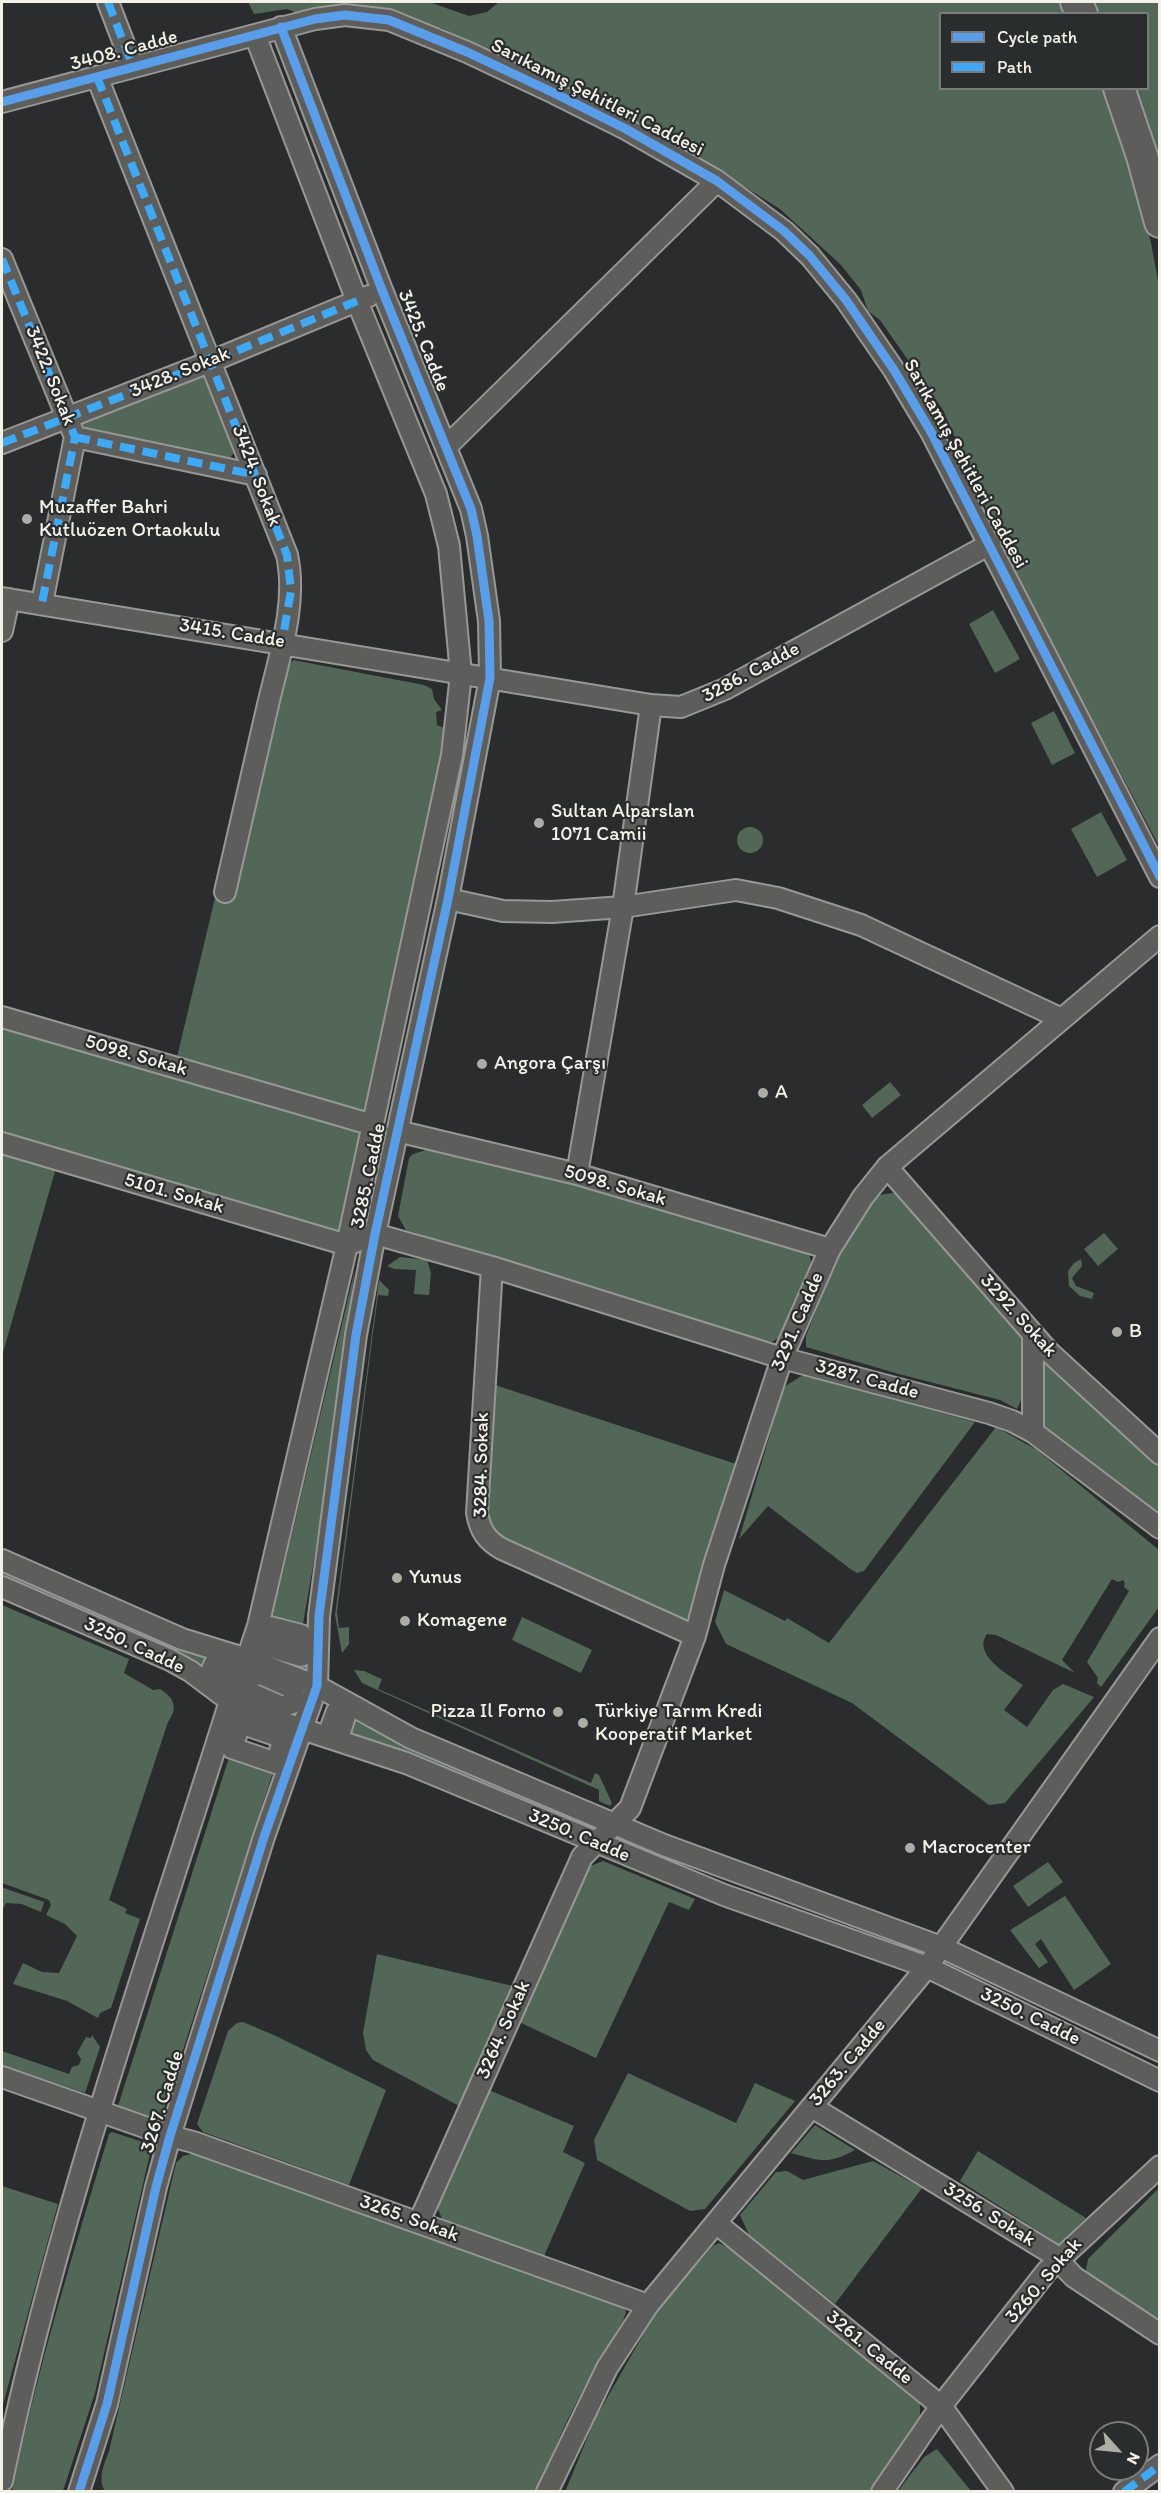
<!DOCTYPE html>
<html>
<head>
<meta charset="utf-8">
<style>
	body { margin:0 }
	#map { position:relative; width:1161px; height:2493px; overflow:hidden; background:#2b2c2d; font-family:Itim,sans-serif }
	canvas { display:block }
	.frame { position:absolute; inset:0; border:3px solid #f4f1e8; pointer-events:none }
	.legend { position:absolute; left:939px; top:12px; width:210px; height:78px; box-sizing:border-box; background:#2a2d2e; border:2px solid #7b7b78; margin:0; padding:8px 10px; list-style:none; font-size:18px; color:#f4f1e8 }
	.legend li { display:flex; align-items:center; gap:12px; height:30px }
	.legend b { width:30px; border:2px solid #7b7b78 }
	.north { position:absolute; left:1089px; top:2421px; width:60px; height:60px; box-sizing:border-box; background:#2a2d2e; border:2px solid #7b7b78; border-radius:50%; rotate:117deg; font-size:16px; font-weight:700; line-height:24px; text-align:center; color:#f4f1e8 }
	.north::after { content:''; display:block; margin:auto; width:21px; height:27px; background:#aeaca7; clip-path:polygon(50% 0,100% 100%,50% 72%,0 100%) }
</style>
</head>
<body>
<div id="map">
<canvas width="1161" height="2493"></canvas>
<div class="frame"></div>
<ul class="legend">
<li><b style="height:8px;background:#5a9eea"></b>Cycle path</li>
<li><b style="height:8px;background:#3fa9f5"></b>Path</li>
</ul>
<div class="north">N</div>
</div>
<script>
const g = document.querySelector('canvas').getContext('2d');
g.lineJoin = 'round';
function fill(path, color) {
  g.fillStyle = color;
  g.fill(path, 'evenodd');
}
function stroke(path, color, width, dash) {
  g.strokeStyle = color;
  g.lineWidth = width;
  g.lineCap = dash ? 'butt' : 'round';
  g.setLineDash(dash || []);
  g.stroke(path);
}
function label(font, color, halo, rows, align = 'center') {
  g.font = font + ' Itim,sans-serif';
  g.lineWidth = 4.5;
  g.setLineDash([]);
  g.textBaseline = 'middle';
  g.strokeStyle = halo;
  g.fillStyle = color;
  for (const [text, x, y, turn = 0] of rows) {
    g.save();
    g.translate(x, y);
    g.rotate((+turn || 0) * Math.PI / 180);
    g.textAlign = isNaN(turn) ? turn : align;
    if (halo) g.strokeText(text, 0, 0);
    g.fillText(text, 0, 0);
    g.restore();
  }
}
const green = new Path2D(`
	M248 2H429L469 16 487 12 499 2H1063L1069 13 940 14V88L1104 89C1130 154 1150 224 1160 294L1159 846 1012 568 943 410 880 320 868 311 861 290 841 265 780 209 700 159 553 81 543 70C526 71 515 64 502 52L491 54 441 28 427 30 302 15 287 9 254 14Z
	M1090 2H1159V173L1132 89 1148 88V14L1096 13Z
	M203 371 208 374 236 450 229 459 85 429 82 423 84 418Z
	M993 610 1020 659 995 673 969 624Z
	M293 660 424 685 432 689 434 699 442 710 436 712 437 725 444 728 443 748 364 1113 177 1057 216 894 231 899 283 675Z
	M1054 711 1075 753 1052 765 1031 723Z
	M1101 812 1127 860 1097 877 1071 829Z
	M737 840a13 13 0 1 1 26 0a13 13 0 1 1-26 0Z
	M2 1026 361 1130 339 1233 2 1132Z
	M890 1082 901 1095 872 1118 862 1105Z
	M429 1149 442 1150 579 1182 809 1253 813 1270 781 1336 772 1342 692 1323 406 1230 398 1216 409 1158 413 1154Z
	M2 1152 56 1168 2 1356Z
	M899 1192 1018 1323C1024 1344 1028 1391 1017 1409L1000 1400 899 1374 806 1347V1336L842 1245 879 1195Z
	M1104 1233 1118 1249 1098 1266 1084 1249Z
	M400 1257 427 1260 431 1273 429 1295 414 1294 416 1270 394 1269 387 1266Z
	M1081 1259 1082 1266 1072 1278 1076 1286 1094 1293 1092 1299 1080 1296 1069 1286 1068 1271 1074 1263Z
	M355 1269 324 1503 301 1635 270 1627Z
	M379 1280 389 1290 388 1296 378 1295 337 1612 339 1628 349 1627V1644L342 1653 335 1615Z
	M1044 1356 1159 1462V1519L1040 1426Z
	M803 1375 975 1422 864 1571 857 1573 849 1568 768 1506 739 1539 784 1387Z
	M492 1384 736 1464 693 1606 687 1619 680 1621 503 1541 490 1532 485 1518Z
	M996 1427 1037 1450 1159 1550V1607L1101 1687 1097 1683 1098 1678 1087 1662 1129 1591 1124 1587 1125 1583 1123 1580 1118 1582 1112 1579 1062 1660 1075 1673 996 1635 987 1634C972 1655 1009 1675 1023 1685L1004 1710 1027 1727 1053 1690 1063 1684 1094 1697 1005 1803 989 1805 852 1703 726 1644 715 1622 724 1590 785 1621 787 1618 829 1643Z
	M2 1570 198 1655 216 1661 211 1672 181 1653 2 1576Z
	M2 1605 129 1659 124 1673 153 1690 160 1689C175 1698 178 1708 168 1722L109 1900 127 1909 125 1913 140 1919 111 2008 100 2013 98 2018 67 2001 13 1984 23 1963 42 1972 59 1973 77 1936 65 1924 46 1915 51 1905 49 1900 2 1883Z
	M522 1617 592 1650 581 1673 512 1640Z
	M354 1670 364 1671 382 1679 378 1689 591 1783 595 1773 599 1775 612 1803 610 1806 599 1801V1790L362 1683Z
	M345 1716 405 1746 571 1815 569 1821 404 1752 341 1729Z
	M232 1748 276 1763 159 2124 117 2109Z
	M603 1861 695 1899 689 1910 669 1902 596 2058 519 2022 588 1867Z
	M1048 1862 1063 1882 1028 1907 1013 1886Z
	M4 1888 44 1902 41 1912 22 1904 6 1903 2 1911V1889Z
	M1065 1896 1111 1964 1074 1990 1041 1939 1035 1944 1048 1962 1039 1968 1010 1930Z
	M377 1954 517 1987 463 2108 373 2060 366 2050 363 2033Z
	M243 2022 276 2036 386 2090 349 2185 203 2132 197 2124 228 2031 237 2023Z
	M92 2035 100 2047 85 2093 2 2065V2051L69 2074 72 2067 79 2065 81 2059 77 2053 86 2037 91 2038Z
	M628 2073 736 2123 755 2083 795 2101 705 2209 690 2211 597 2160 594 2140Z
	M489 2090 574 2126 563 2152 585 2163 544 2256 443 2221 437 2207Z
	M815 2125 855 2150C827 2165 821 2161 791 2153Z
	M112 2132 152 2145 95 2393 63 2491H12C37 2370 73 2253 109 2134Z
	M978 2151 1086 2218 1059 2244 960 2181Z
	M200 2152 622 2303 626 2312 623 2321 593 2370 567 2421 536 2491 104 2490C98 2477 104 2464 109 2451L176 2163 183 2156Z
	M873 2161 922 2188 835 2304 749 2235 740 2215 776 2172 787 2171 803 2180Z
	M2 2186 58 2204 2 2408Z
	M1159 2188V2325L1085 2274 1088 2259Z
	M719 2243 743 2255 892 2373 920 2404V2423L870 2491 565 2492 595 2419 655 2314 713 2246Z
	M937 2449 971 2491H898L924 2457Z`);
const minor = new Path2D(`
	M108 2 133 67
	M97 77 287 555C298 605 278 660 267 709 253 770 239 831 225 892
	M2 102 315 19 345 15 389 20 467 52 554 93 626 129 717 181 784 231 810 256 846 300 894 370 931 432 1160 877
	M2 259 75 437 42 603
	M75 437 256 475
	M2 443 212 361 369 296
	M447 446 717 181
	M2 598 651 705 681 707 725 689 990 544
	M2 631 9 599
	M448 899 503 911 552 912 623 907 736 890 778 898 861 925 1062 1019
	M2 1017 373 1125
	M397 1131 577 1174 830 1249
	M2 1143 347 1245 375 1234 492 1267 782 1358 989 1413 1012 1421 1033 1432 1160 1528
	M887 1167 1048 1351 1160 1454
	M577 1174 623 907 651 705
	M492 1267 477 1513C480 1530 486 1540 502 1549L695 1636
	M1033 1335V1432
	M2 1560 182 1639 247 1659 317 1686 411 1738 664 1845 941 1947 1160 2051
	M2 1587 170 1660 190 1671 230 1701 281 1722 406 1763 724 1895 927 1967 1160 2081
	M270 1627 301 1635V1656L260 1644Z
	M216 1661 227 1664 222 1679 211 1672Z
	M261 1674 293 1688 294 1696 292 1703 282 1707 250 1693C244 1684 250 1674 261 1674Z
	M337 1711 345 1716 341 1729 331 1727Z
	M240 1723 284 1738 276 1763 232 1748Z
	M2 2077 170 2136 193 2142 648 2305
	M812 2107 1051 2253 1074 2277 1160 2334
	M419 2222 582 1857 630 1808 695 1636 714 1565 782 1358 830 1249 863 1197 887 1167 1160 936
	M716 2223 941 2406 1003 2492
	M2 2481C57 2216 149 1959 230 1701L247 1659 258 1626 347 1245 452 755 461 674 449 546 436 494 357 301 255 35
	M79 2492 107 2404 156 2187 170 2136 264 1837 317 1686 319 1616 356 1335 375 1234 448 899 490 678 489 621 477 536 471 509 382 290 281 27
	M547 2492 607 2368 648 2305 927 1967 1160 1638
	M882 2492 941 2406 1047 2271 1160 2166
	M1124 2492 1160 2465`);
const highway = new Path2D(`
	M1076 2 1082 14
	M1119 88 1142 156 1160 222`);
const quiet = new Path2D(`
	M108 2 133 67
	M97 77 287 555 291 591 282 642
	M2 259 75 437 42 603
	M75 437 256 475
	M2 443 212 361 357 301
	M1124 2492 1160 2465`);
const cycleway = new Path2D(`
	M2 102 315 19 345 15 389 20 467 52 554 93 626 129 717 181 784 231 810 256 846 300 894 370 931 432 1160 877
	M79 2492 107 2404 156 2187 170 2136 264 1837 317 1686 319 1616 356 1335 375 1234 448 899 490 678 489 621 477 536 471 509 382 290 281 27`);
const markers = [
	[27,519,6,"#aeaca7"],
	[539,823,6,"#aeaca7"],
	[482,1064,6,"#aeaca7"],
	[763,1093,6,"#aeaca7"],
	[1117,1332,6,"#aeaca7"],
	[397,1578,6,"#aeaca7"],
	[405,1621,6,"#aeaca7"],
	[558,1712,6,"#aeaca7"],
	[583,1723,6,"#aeaca7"],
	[910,1848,6,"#aeaca7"]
];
const streetNames = [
	["3408. Cadde",124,51,-15],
	["Sarıkamış Şehitleri Caddesi",597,98,27],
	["3425. Cadde",423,341,68],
	["3428. Sokak",180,373,-22],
	["3422. Sokak",50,376,68],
	["Sarıkamış Şehitleri Caddesi",965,464,61],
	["3424. Sokak",256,476,69],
	["3415. Cadde",232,634,9],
	["3286. Cadde",751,673,-28],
	["5098. Sokak",136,1056,16],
	["3285. Cadde",369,1176,-78],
	["5098. Sokak",615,1186,16],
	["5101. Sokak",174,1194,16],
	["3292. Sokak",1018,1316,48],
	["3291. Cadde",798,1322,-67],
	["3287. Cadde",867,1380,15],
	["3284. Sokak",482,1465,-89],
	["3250. Cadde",134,1646,25],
	["3250. Cadde",579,1836,23],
	["3250. Cadde",1030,2017,26],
	["3264. Sokak",504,2030,-66],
	["3263. Cadde",848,2063,-50],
	["3267. Cadde",163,2102,-73],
	["3256. Sokak",989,2215,32],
	["3265. Sokak",409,2219,20],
	["3260. Sokak",1044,2281,-49],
	["3261. Cadde",869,2348,39]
];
const poiNames = [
	["Muzaffer Bahri",39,508],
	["Kutluözen Ortaokulu",39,531],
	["Sultan Alparslan",551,812],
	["1071 Camii",551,835],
	["Angora Çarşı",494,1064],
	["A",775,1093],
	["B",1129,1332],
	["Yunus",409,1578],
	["Komagene",417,1621],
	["Pizza Il Forno",546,1712,"right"],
	["Türkiye Tarım Kredi",595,1712],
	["Kooperatif Market",595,1735],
	["Macrocenter",922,1848]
];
fill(green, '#526757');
stroke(minor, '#979796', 24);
stroke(highway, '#979796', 34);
stroke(minor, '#5d5d5c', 20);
stroke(highway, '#5d5d5c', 30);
stroke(quiet, '#3fa9f5', 8, [15, 8]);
stroke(cycleway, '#5a9eea', 9);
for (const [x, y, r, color] of markers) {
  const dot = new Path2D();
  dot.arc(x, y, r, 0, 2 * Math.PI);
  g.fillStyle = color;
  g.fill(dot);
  stroke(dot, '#2a2d2e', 2);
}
label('20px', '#f4f1e8', '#2a2d2e', streetNames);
label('20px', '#f4f1e8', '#2a2d2e', poiNames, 'left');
</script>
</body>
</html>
